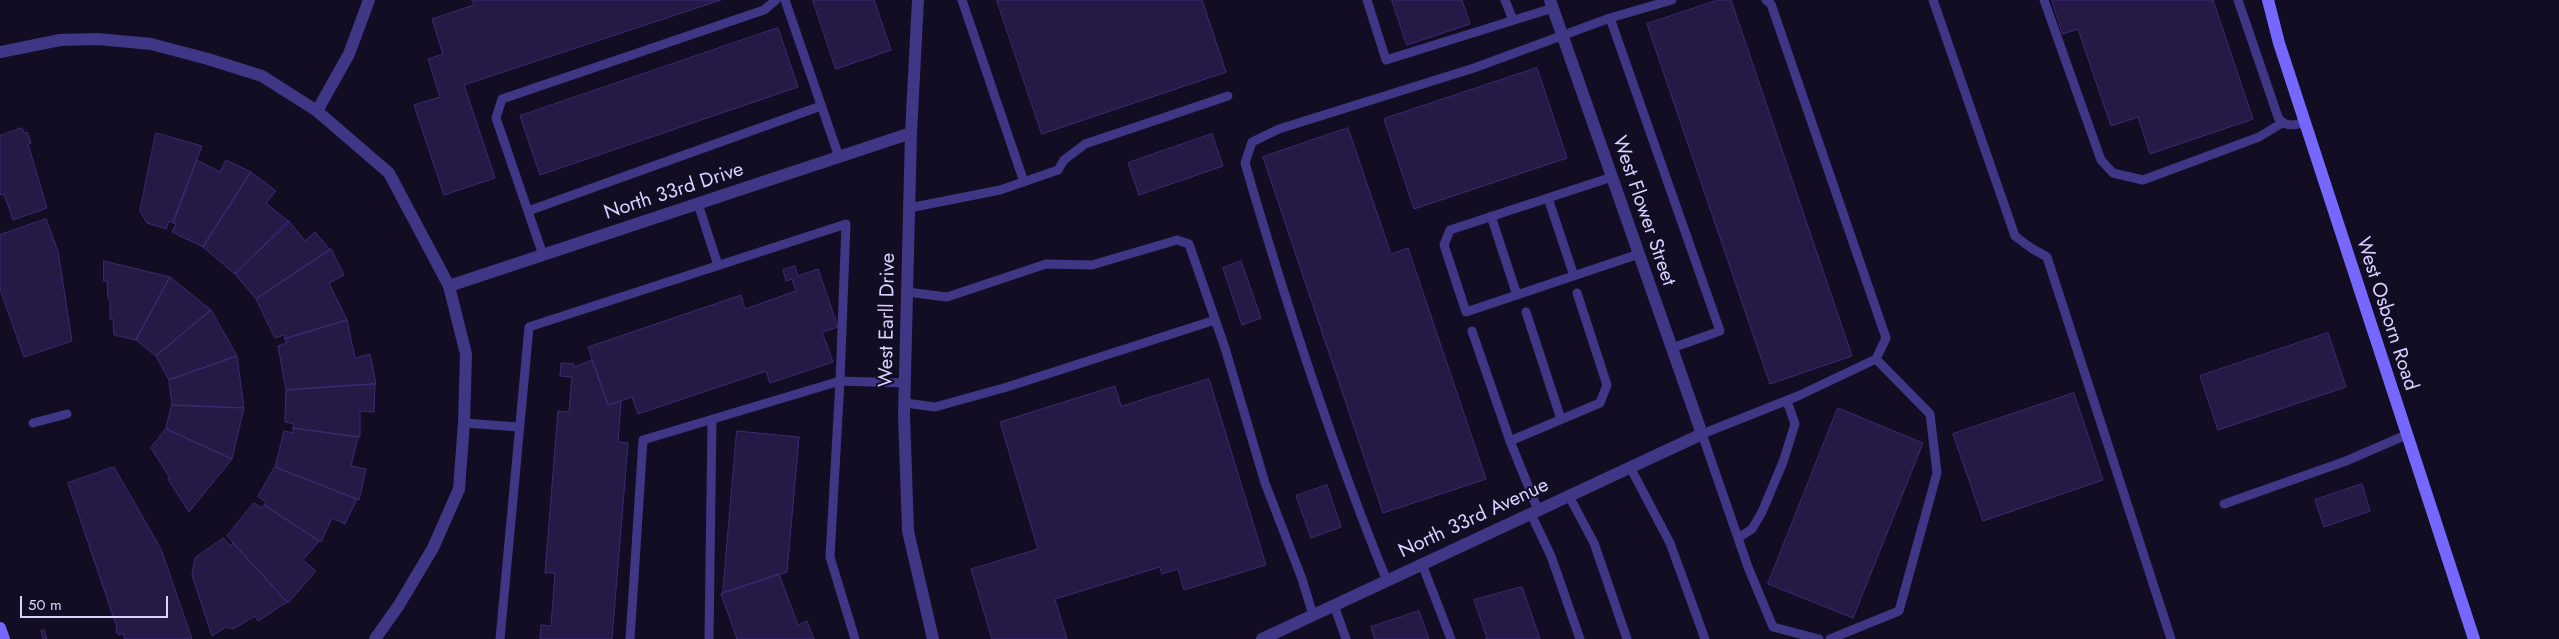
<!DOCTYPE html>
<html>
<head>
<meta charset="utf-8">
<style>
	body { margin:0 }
	#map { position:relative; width:2559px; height:639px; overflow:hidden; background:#130d24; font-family:Jost,sans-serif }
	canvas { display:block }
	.scale { position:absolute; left:20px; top:596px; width:148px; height:22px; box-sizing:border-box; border:2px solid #d9d1ff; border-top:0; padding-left:6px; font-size:15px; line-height:18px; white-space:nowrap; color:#d9d1ff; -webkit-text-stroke:4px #130d24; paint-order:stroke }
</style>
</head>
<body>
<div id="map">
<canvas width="2559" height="639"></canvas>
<div class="scale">50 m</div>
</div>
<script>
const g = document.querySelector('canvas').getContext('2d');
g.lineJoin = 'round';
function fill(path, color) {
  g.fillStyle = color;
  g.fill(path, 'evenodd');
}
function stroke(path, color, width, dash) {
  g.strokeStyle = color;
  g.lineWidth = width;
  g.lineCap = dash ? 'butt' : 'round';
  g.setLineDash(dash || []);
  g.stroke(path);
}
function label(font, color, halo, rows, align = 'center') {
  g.font = font + ' Jost,sans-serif';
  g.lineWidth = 4;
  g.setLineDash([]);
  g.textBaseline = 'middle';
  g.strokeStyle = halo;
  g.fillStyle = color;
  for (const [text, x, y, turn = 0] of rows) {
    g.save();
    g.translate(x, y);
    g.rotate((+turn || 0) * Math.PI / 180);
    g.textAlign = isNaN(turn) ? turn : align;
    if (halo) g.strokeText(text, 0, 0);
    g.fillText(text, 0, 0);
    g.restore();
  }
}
const building = new Path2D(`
	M472 0H721L464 85 495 178 444 195 414 105 440 97 428 59 443 54 432 19 474 5Z
	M813 0H874L891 50 836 69Z
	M997 0H1202L1226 72 1042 134Z
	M1392 0H1462L1470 24 1407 45Z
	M1718 0H1731L1852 356 1770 384 1647 24Z
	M2052 0H2213L2253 119 2150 154 2138 117 2111 126 2078 29 2063 34Z
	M778 28 798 87 540 175 520 116Z
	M1537 68 1567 158 1414 209 1384 119Z
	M22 128 24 133 27 132 31 143 28 144 47 208 13 220 4 194 0 195V136Z
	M1348 128 1391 254 1408 248 1486 479 1383 513 1263 157Z
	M156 133 202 146 173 223 169 221 166 229 147 223 140 211Z
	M1212 134 1223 166 1139 195 1128 163Z
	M197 160 220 172 226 160 251 172 203 247 172 232 176 224 173 223Z
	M251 172 276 191 266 203 289 222 235 274 203 247Z
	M46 219 58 251 72 341 24 357 0 289V235Z
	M289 221 305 241 315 232 330 250 256 299 235 274Z
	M331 249 344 275 329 283 347 320 285 339 284 335 275 338 256 299Z
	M104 261 170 277 136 340 114 335 113 319H110V300L108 299 107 281H104Z
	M1241 261 1261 318 1242 325 1223 268Z
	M795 266 798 276 818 269 838 327 822 332 833 362 770 383 766 371 638 414 632 397 608 405 588 347 741 295 745 309 796 291 792 279 786 281 783 270Z
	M170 277 211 310 156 356 136 340Z
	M211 310 237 356 169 380 156 356Z
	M347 320 355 358 370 354 376 384 286 390 278 346 287 343 285 339Z
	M2328 333 2346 387 2218 430 2200 376Z
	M237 356 244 408 172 405 169 380Z
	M592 360 608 405 621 401 618 442 628 443 612 639H540L541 625 551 626 555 573H545L558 411 569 412 572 377 560 376 561 363 574 364V367Z
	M1209 379 1266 565 1184 590 1178 569 1162 574 1160 567 1055 599 1067 639H992L971 569 1038 549 1000 422 1115 386 1121 406Z
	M375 384 374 412 360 411V437L293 428 294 424 285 422 286 390Z
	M2074 393 2103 480 1983 521 1953 434Z
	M172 405 244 408 232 459 166 429Z
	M1838 408 1923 443 1853 618 1768 584Z
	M293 428 358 437 351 466 366 469 359 500 275 467 284 431 293 433Z
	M166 429 232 459 189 512 168 479 170 478 151 448Z
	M737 431 799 437 787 572 723 593Z
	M114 467 161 549 192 639H125L123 633 119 635 116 632 117 628 68 483Z
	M275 467 357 499 345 524 332 518 321 542 264 505 266 502 258 497Z
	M2362 484 2370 511 2324 527 2315 500Z
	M1327 485 1341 527 1311 538 1296 496Z
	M254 503 262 508 264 505 319 541 303 560 316 571 288 603 227 536Z
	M224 538 230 546 233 543 287 602 258 621 255 616 233 629 226 627 212 636 192 575 195 558Z
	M779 574 798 625 807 621 814 639H737L721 594Z
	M1522 587 1540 639H1485L1487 638 1474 600Z
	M1419 611 1429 639H1375L1371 627Z
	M44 630 47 639H43L41 631Z`);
const lane = new Path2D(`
	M785 0 839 157
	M962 0 1024 182
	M1367 0 1386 60 1553 8
	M1505 0 1513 20
	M1766 0 1771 4 1886 338 1876 359 1798 396 1702 434 1748 567 1773 627 1819 639
	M1933 0 2015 236 2031 248 2047 257 2171 639
	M2044 0 2101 160 2113 173 2143 180 2259 137 2282 123
	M2238 0 2278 117C2285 128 2293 125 2305 123
	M1612 177 1450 230 1444 245 1466 312 1639 254
	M1548 198 1574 276
	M698 204 718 265
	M909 208 1000 190 1058 170 1064 160 1085 144 1228 96
	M528 211 821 106
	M1491 216 1517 295
	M543 255 496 118 502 99 764 10 776 0
	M907 292 947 297 1046 264 1092 265 1177 240 1189 244 1225 348 1265 483 1302 579 1313 615
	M1526 312 1561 419
	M1472 331 1510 441
	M1672 348 1720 331 1610 18 1672 0
	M905 403 935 407 1007 387 1215 320
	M33 423 67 414
	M464 423 519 427
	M1630 467 1670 543 1705 639
	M1569 496 1594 543 1627 639
	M2224 504 2346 461 2406 435
	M1538 510 1510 441 1600 403 1607 385 1577 293
	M1531 514 1551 556 1580 639
	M1738 538 1752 529 1762 512 1783 462 1795 424 1787 401
	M1422 564 1451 639
	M1387 581C1331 444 1286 304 1245 163L1252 142 1279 129 1474 68 1610 18
	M1334 605 1346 639
	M500 639 529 327 846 224 840 381 830 557 855 639
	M630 639 643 440 840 381 905 383
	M709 639 712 420
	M1830 639 1899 611 1937 473 1930 414 1876 359`);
const street = new Path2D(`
	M918 0 911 133 904 415 908 531 933 639
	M0 52 60 40 98 39 151 44 208 59 262 76 317 111 389 173 449 286 466 354 464 423 459 489 433 548 399 605 375 639
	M317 111 349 54 369 0
	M449 286 911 133
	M1262 639 1702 434 1550 0`);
const secondary = new Path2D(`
	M2268 0 2279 43 2474 639
	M0 628 4 639`);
const streetNames = [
	["North 33rd Drive",674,192,-18],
	["West Flower Street",1643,211,71],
	["West Osborn Road",2386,314,72],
	["West Earll Drive",888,320,-89],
	["North 33rd Avenue",1474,519,-25]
];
fill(building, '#251946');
stroke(building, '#3d2a73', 1);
stroke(lane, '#3f3685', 9);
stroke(street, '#3f3685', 12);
stroke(secondary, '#7668ff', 12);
label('20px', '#d9d1ff', '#130d24', streetNames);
</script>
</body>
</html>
